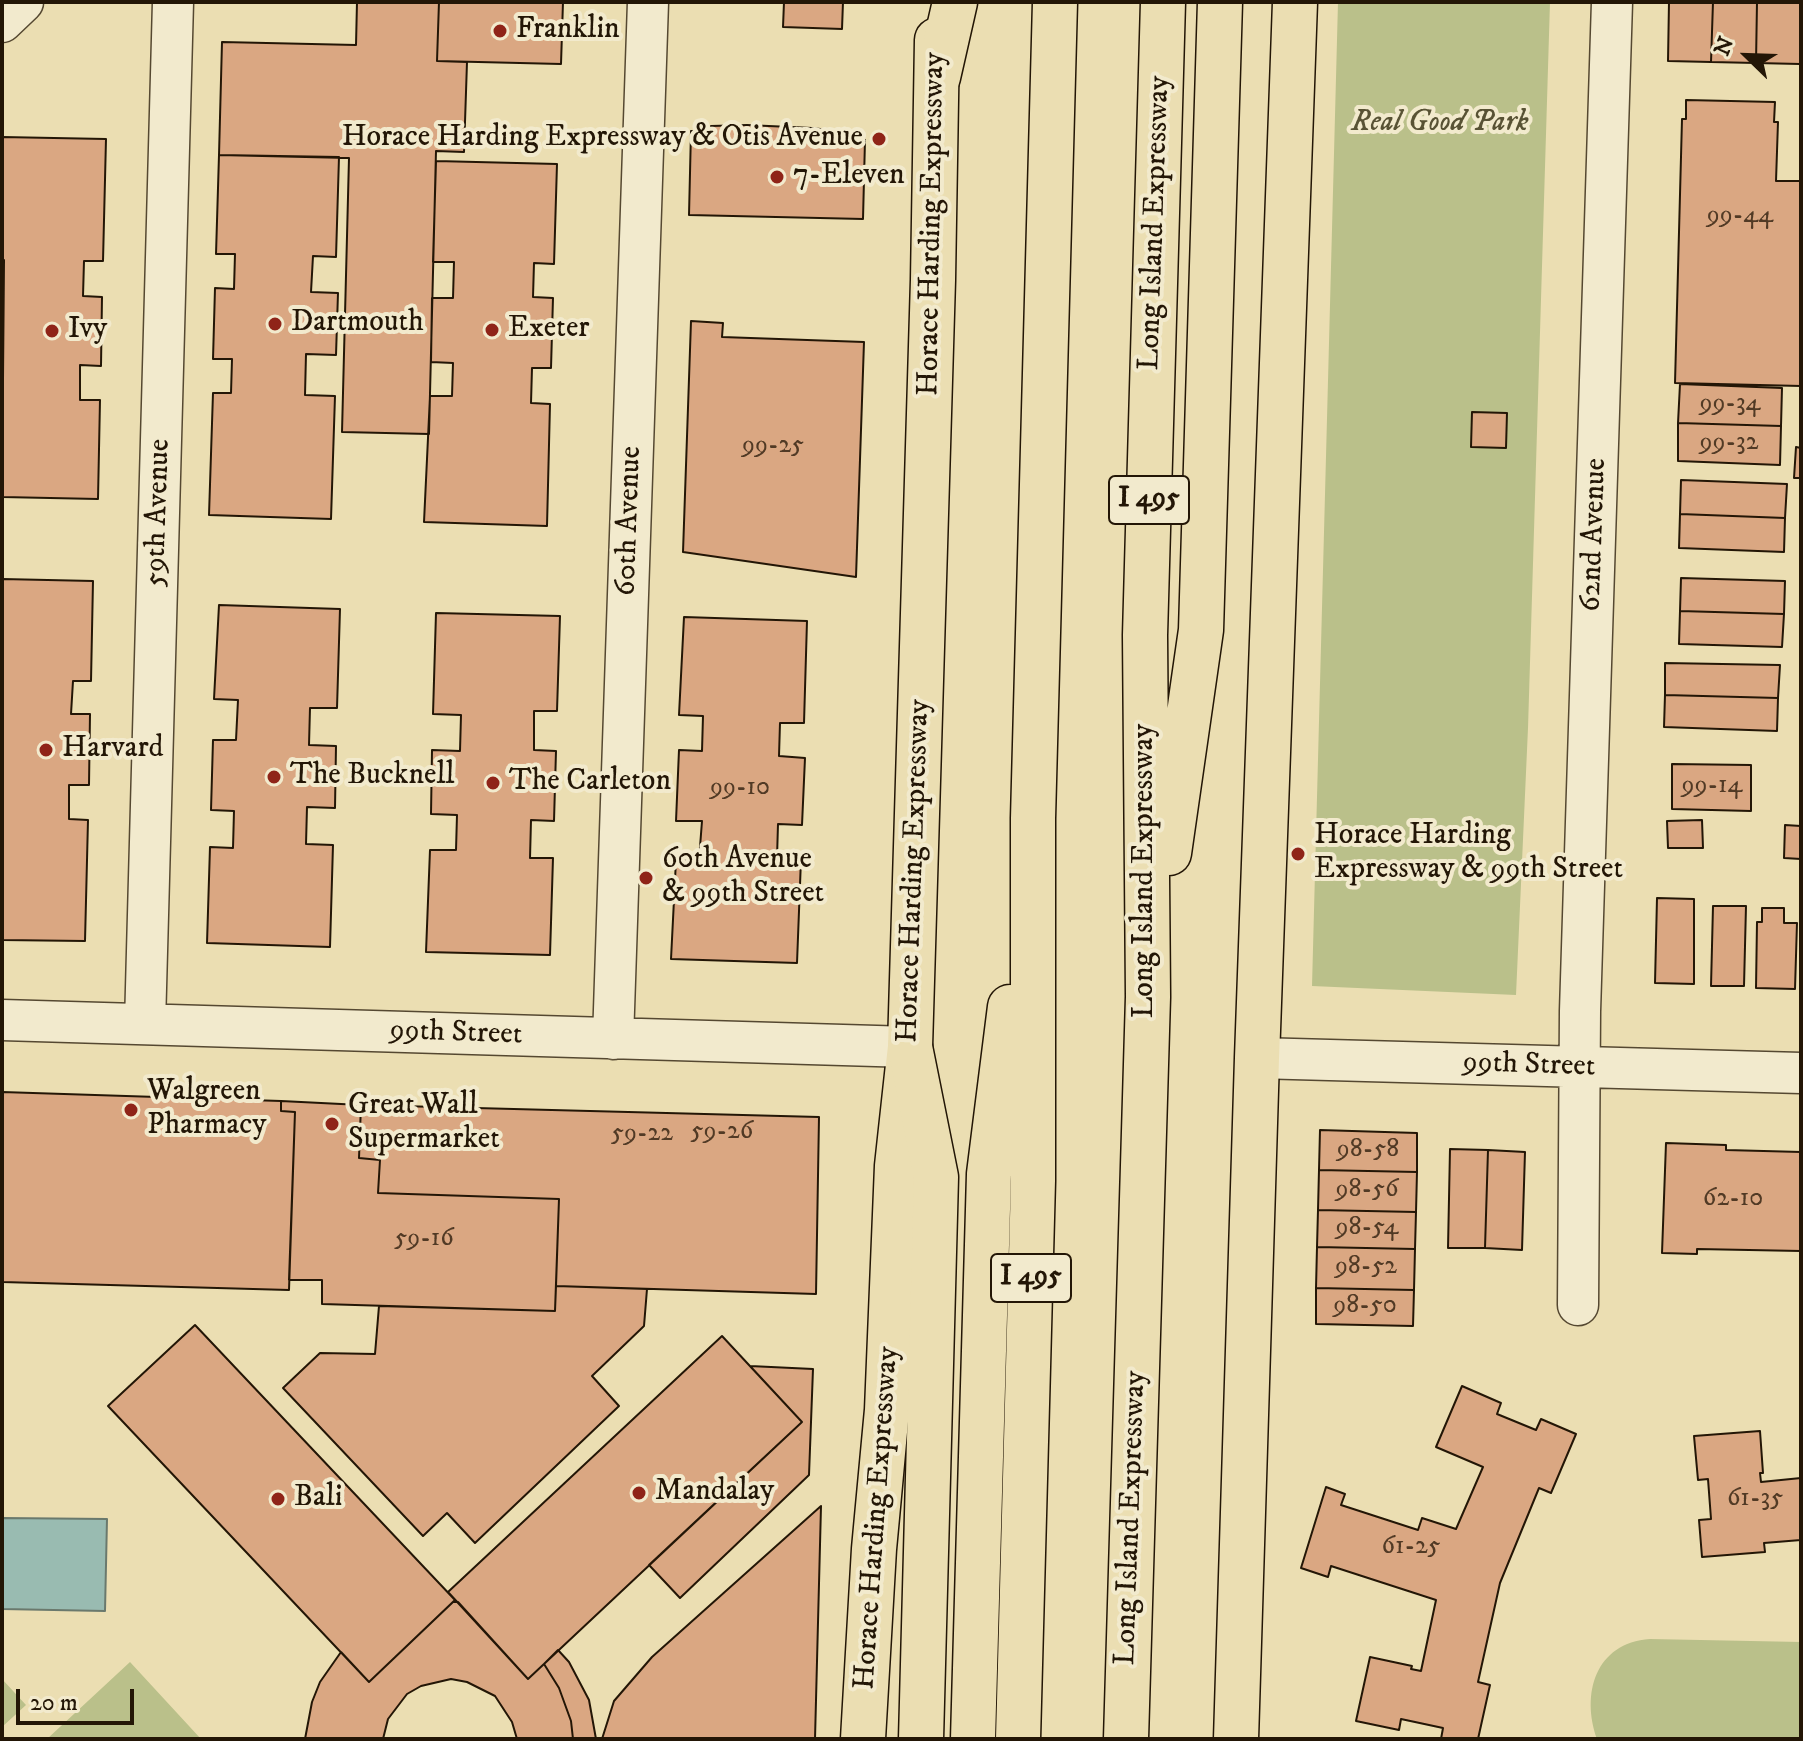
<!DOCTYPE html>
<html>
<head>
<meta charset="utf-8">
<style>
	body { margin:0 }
	#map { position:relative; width:1803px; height:1741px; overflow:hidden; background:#ebdeb2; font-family:"IM FELL DW Pica",serif }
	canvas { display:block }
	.frame { position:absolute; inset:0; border:4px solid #231606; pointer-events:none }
	.north { position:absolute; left:1707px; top:16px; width:80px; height:80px; -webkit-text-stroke:6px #f2eacd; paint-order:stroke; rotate:293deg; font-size:22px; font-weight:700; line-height:32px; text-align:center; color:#231606 }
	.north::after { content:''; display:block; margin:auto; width:28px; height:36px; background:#231606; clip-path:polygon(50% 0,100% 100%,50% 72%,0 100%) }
	.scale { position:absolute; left:16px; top:1689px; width:118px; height:36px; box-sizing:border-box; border:4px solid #231606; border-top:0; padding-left:10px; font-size:24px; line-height:28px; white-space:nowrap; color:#231606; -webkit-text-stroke:6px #f2eacd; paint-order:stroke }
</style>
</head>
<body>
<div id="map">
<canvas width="1803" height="1741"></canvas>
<div class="frame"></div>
<div class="north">N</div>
<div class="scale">20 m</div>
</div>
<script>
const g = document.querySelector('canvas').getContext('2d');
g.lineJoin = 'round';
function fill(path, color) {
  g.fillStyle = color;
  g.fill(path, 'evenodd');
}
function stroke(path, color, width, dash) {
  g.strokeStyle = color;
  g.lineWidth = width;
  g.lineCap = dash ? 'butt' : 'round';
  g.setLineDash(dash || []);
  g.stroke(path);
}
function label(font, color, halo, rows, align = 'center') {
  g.font = font + ' "IM FELL DW Pica",serif';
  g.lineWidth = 8;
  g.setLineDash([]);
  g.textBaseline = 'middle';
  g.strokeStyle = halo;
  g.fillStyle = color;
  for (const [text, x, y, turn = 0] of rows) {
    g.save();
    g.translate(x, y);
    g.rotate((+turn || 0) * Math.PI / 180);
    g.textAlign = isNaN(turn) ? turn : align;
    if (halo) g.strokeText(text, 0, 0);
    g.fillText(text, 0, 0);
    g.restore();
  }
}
const green = new Path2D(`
	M1338 2H1550L1528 728 1516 995 1312 986Z
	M1650 1639 1801 1642V1739H1597C1581 1694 1595 1643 1650 1639Z
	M130 1662 201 1739H47Z
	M2 1679 26 1705 2 1727Z`);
const water = new Path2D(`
	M2 1518 107 1519 105 1611 2 1609Z`);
const building = new Path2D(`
	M357 2H439L437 61 467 62 464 152 436 151 429 434 342 432 349 158 219 155 222 42 356 45Z
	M439 2H563L561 64 437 61Z
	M784 2H843L842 29 783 27Z
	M1669 2H1713L1711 62 1668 61Z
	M1713 2H1757L1756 63 1711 62Z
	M1757 2H1801L1800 64 1756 63Z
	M1686 100 1775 102 1774 122H1778L1776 181H1801V386L1675 383 1682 119H1686Z
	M747 125 812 128 845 132V139L865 140 863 219 689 215 691 131H711V126Z
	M2 137 106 139 103 261H84L83 296 102 297 101 366 80 365V400H100L98 499 2 497 4 260H2Z
	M219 155 339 157 336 257 313 256 311 292 338 293 336 355 306 354 305 395 335 396 331 519 209 515 213 393H231L232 359H213L215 288 234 289 235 254H216Z
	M436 161 557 164 554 264 534 263 533 297 553 298 551 368H532L531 403 550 404 547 526 424 522 430 396H452L453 363 431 362 432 298H453L454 262H433Z
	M691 321 723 323 722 337 864 342 856 577 683 552Z
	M1680 384 1782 388 1781 426 1678 423Z
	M1472 412 1507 413 1506 448 1471 447Z
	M1678 423 1781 426 1780 465 1678 461Z
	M1796 447 1801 448V478H1794Z
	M1681 480 1787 484 1785 518 1680 514Z
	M1680 514 1785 518 1784 552 1679 548Z
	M1681 578 1785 581 1784 614 1680 611Z
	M2 579 93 581 91 681H73L71 714H90L89 785H69V819L88 820 85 941 2 940Z
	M219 605 340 609 337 708H310L309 745 336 746 335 808 307 807 306 844 333 845 330 947 207 943 210 847 233 848 234 811 211 810 213 740H236L238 700 214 699Z
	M1680 611 1784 614 1782 647 1679 644Z
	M436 613 560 616 557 711H534V750L556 751 554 821 531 820 530 858H553L550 955 426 952 430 850H456L457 815 431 814 432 750 460 751 461 715 433 714Z
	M684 617 807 621 804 723H780L779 756 805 758 802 825 778 824 777 858 801 859 797 963 671 959 676 860H699L702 821H676L679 750 702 751 703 716 679 715Z
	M1665 663 1780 665 1778 698 1665 695Z
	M1665 695 1778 698 1777 731 1664 727Z
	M1672 764 1751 765V811L1672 809Z
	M1702 820 1703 848H1668L1667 821Z
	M1785 825 1801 826V859L1784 858Z
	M1657 898 1694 899V984L1655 983Z
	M1713 906H1746L1744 986H1711Z
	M1762 908H1784V923H1797L1795 989 1756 988 1757 922H1762Z
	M2 1092 281 1101V1111L295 1112 289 1290 2 1282Z
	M281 1101 361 1105 359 1158 380 1160 378 1193 559 1199 555 1311 322 1304V1280H289L295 1112 281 1111Z
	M361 1105 819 1117 816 1294 556 1286 559 1199 378 1193 380 1160 359 1158Z
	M1320 1130 1417 1133V1172L1319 1170Z
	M1666 1143 1726 1145V1150L1801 1152V1251L1697 1249V1254L1662 1253Z
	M1450 1149 1488 1150 1485 1248H1448Z
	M1488 1150 1525 1152 1522 1250 1485 1248Z
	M1319 1170 1417 1172 1416 1212 1318 1210Z
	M1318 1210 1416 1212 1415 1249 1317 1247Z
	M1317 1247 1415 1249 1414 1290 1316 1288Z
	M556 1286 647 1289 644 1326 592 1376 619 1406 475 1543 447 1513 423 1536 283 1388 320 1353 375 1354 379 1306 555 1311Z
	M1316 1288 1414 1290 1413 1326 1316 1324Z
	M195 1325 455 1600 369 1682 108 1406Z
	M722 1336 802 1422 528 1679 448 1592Z
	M750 1366 813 1369 809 1475 680 1598 649 1565 802 1422Z
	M1462 1386 1501 1403 1497 1414 1536 1430 1541 1419 1576 1434 1551 1493 1539 1488 1500 1583 1478 1682 1490 1685 1478 1739H1441L1443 1728 1401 1719 1399 1730 1356 1721 1370 1657 1412 1666 1411 1669 1421 1671 1436 1600 1331 1566 1328 1577 1301 1568 1326 1487 1345 1494 1341 1505 1418 1530 1422 1518 1456 1529 1483 1467 1436 1447Z
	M1760 1431 1763 1473H1760L1761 1482 1801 1478V1540L1764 1543 1765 1552 1702 1557 1699 1520 1711 1519 1708 1479 1698 1480 1694 1436Z
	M821 1506 815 1739H602L614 1701 652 1657Z
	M453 1602H458L528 1679 544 1664 559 1688 571 1721 573 1739H517L512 1722 495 1696 467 1682 451 1679 421 1686 407 1694 388 1719 383 1739H305L312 1702 320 1682 341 1652 369 1682Z
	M558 1650 569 1662 589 1700 596 1739H573L571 1721 559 1688 544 1664Z`);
const minor = new Path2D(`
	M2 22 23 2
	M2 1020 910 1047
	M145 1024 173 2
	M613 1039 648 2
	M1257 1058 1801 1073
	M1578 1305 1580 1011 1612 2`);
const major = new Path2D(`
	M863 1739 874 1549 887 1410 897 1166 910 1047 933 280 937 40
	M1236 1739 1257 1058 1295 2`);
const highway = new Path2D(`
	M938 77 955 2
	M1169 853 1201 630 1220 2
	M910 1047 936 1177 921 1739
	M973 1739 989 1174 1010 1007
	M1018 1739 1033 1181V818L1055 2
	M1126 1739 1148 997 1145 635 1163 2`);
const markers = [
	[500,31,8,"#8f2418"],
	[879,139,8,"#8f2418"],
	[777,177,8,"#8f2418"],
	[275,324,8,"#8f2418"],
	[492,330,8,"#8f2418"],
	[52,331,8,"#8f2418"],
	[46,750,8,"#8f2418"],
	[274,777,8,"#8f2418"],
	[493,783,8,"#8f2418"],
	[1298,854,8,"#8f2418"],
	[646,878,8,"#8f2418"],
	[131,1110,8,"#8f2418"],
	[332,1124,8,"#8f2418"],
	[639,1493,8,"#8f2418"],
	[278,1499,8,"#8f2418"]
];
const numberNames = [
	["99-44",1740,217],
	["99-34",1730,405],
	["99-32",1729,444],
	["99-25",773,447],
	["99-14",1712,787],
	["99-10",740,789],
	["59-26",722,1133],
	["59-22",642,1135],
	["98-58",1368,1151],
	["98-56",1367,1191],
	["62-10",1733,1200],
	["98-54",1367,1229],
	["59-16",424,1240],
	["98-52",1366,1268],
	["98-50",1365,1307],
	["61-35",1755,1500],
	["61-25",1411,1548]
];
const shields = [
	[1149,500,80],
	[1031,1278,80]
];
const shieldNames = [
	["I 495",1149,500],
	["I 495",1031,1278]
];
const poiNames = [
	["Franklin",516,31],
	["Horace Harding Expressway & Otis Avenue",863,139,"right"],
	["7-Eleven",793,177],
	["Dartmouth",291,324],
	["Exeter",508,330],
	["Ivy",68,331],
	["Harvard",62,750],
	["The Bucknell",290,777],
	["The Carleton",509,783],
	["Horace Harding",1314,837],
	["Expressway & 99th Street",1314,871],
	["60th Avenue",662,861],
	["& 99th Street",662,895],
	["Walgreen",147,1093],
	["Pharmacy",147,1127],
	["Great Wall",348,1107],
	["Supermarket",348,1141],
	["Mandalay",655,1493],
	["Bali",294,1499]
];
const parkNames = [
	["Real Good Park",1440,124]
];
const streetNames = [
	["Long Island Expressway",1156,223,-88],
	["Horace Harding Expressway",933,224,-89],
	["59th Avenue",159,513,-88],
	["60th Avenue",630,521,-88],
	["62nd Avenue",1595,535,-88],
	["Horace Harding Expressway",915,871,-88],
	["Long Island Expressway",1146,871,-90],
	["99th Street",456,1034,2],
	["99th Street",1529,1066,2],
	["Horace Harding Expressway",878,1518,-86],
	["Long Island Expressway",1132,1518,-88]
];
fill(green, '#bac08a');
fill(water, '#99bbb1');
stroke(water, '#6a796d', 2);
fill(building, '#daa782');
stroke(building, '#231606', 2);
stroke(minor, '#554831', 43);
stroke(major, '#231606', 47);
stroke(highway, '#231606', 47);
stroke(minor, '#f2eacd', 40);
stroke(major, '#ebdeb2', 44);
stroke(highway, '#ebdeb2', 44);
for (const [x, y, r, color] of markers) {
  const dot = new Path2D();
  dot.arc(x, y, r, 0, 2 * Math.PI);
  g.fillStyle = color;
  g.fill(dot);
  stroke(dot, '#f2eacd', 3);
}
label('26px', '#513a25', null, numberNames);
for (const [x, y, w] of shields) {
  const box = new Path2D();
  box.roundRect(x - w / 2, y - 24, w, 48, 6);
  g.fillStyle = '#f2eacd';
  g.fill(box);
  stroke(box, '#231606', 2);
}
label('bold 28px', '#231606', null, shieldNames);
label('30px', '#231606', '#f2eacd', poiNames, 'left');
label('italic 30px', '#585234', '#f2eacd', parkNames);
label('30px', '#231606', '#f2eacd', streetNames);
</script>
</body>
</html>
